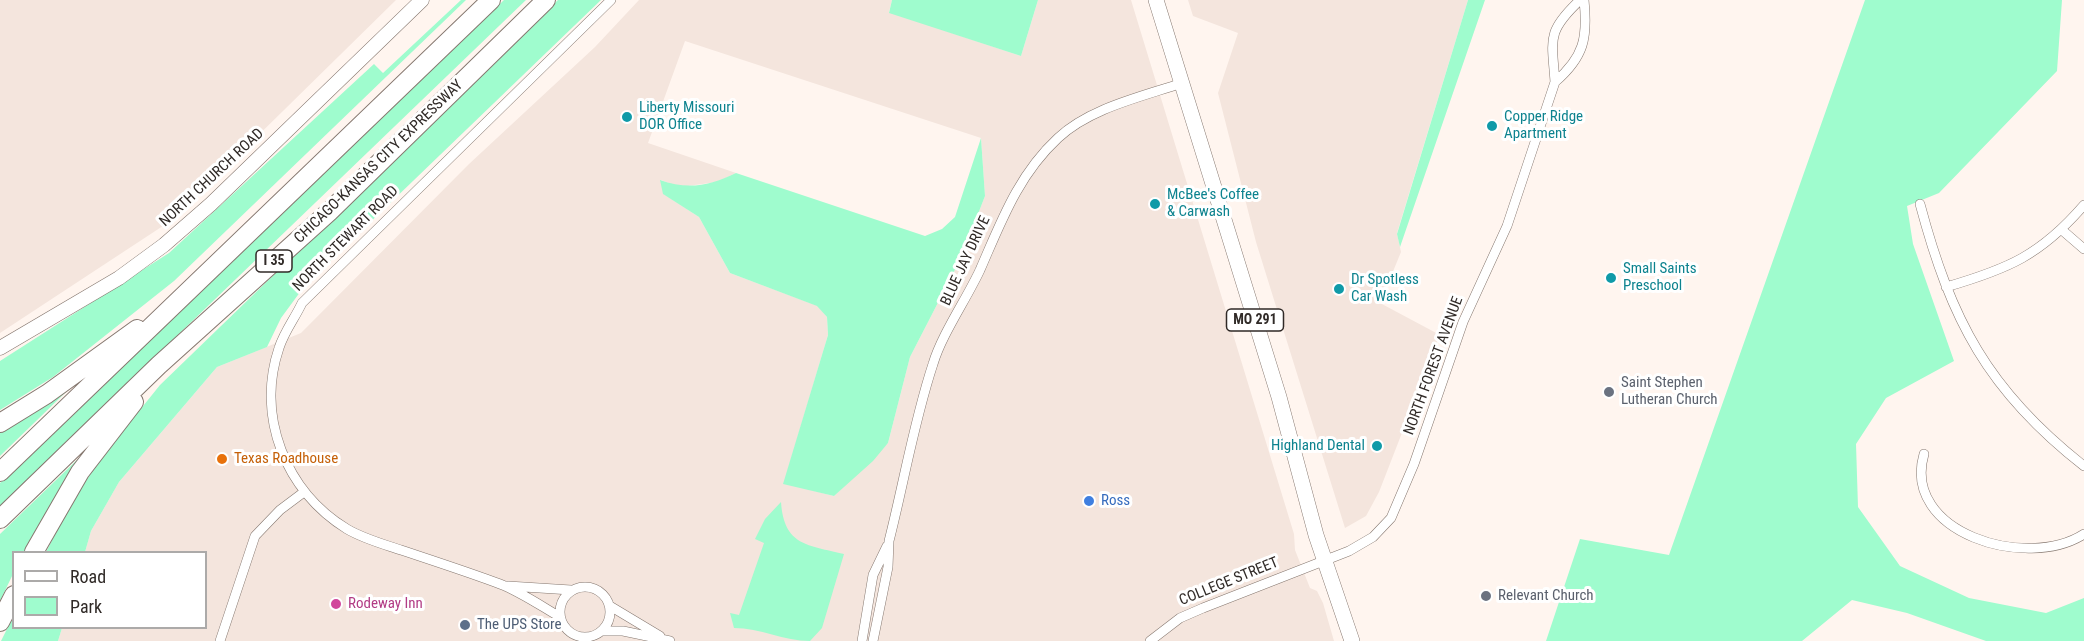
<!DOCTYPE html>
<html>
<head>
<meta charset="utf-8">
<style>
	body { margin:0 }
	#map { position:relative; width:2084px; height:641px; overflow:hidden; background:#fff5ef; font-family:"Roboto Condensed",sans-serif }
	canvas { display:block }
	.legend { position:absolute; left:12px; top:551px; width:195px; height:78px; box-sizing:border-box; background:#fff; border:2px solid #acaaa9; margin:0; padding:8px 10px; list-style:none; font-size:18px; color:#302a27 }
	.legend li { display:flex; align-items:center; gap:12px; height:30px }
	.legend b { width:30px; border:2px solid #acaaa9 }
</style>
</head>
<body>
<div id="map">
<canvas width="2084" height="641"></canvas>
<ul class="legend">
<li><b style="height:8px;background:#fff"></b>Road</li>
<li><b style="height:16px;background:#9ffcce"></b>Park</li>
</ul>
</div>
<script>
const g = document.querySelector('canvas').getContext('2d');
g.lineJoin = 'round';
function fill(path, color) {
  g.fillStyle = color;
  g.fill(path, 'evenodd');
}
function stroke(path, color, width, dash) {
  g.strokeStyle = color;
  g.lineWidth = width;
  g.lineCap = dash ? 'butt' : 'round';
  g.setLineDash(dash || []);
  g.stroke(path);
}
function label(font, color, halo, rows, align = 'center') {
  g.font = font + ' "Roboto Condensed",sans-serif';
  g.lineWidth = 6;
  g.setLineDash([]);
  g.textBaseline = 'middle';
  g.strokeStyle = halo;
  g.fillStyle = color;
  for (const [text, x, y, turn = 0] of rows) {
    g.save();
    g.translate(x, y);
    g.rotate((+turn || 0) * Math.PI / 180);
    g.textAlign = isNaN(turn) ? turn : align;
    if (halo) g.strokeText(text, 0, 0);
    g.fillText(text, 0, 0);
    g.restore();
  }
}
const built = new Path2D(`
	M0 0H396L172 220 0 333Z
	M639 0H892L889 12 1021 56 1038 0H1131L1294 534 1295 550 1310 588 1317 591 1323 603 1334 641H58L62 628H206V552H85L91 531 119 482 217 367 301 333 469 164 595 47ZM685 41 981 138 985 196 961 258 910 357 888 443 834 496 784 483 828 335 827 317 818 306 730 273 699 217 664 194 661 180 679 187 718 182 736 173 648 143Z
	M1188 0H1468L1397 233 1401 252 1380 303 1440 335 1379 492 1366 516 1345 528 1256 242 1218 93 1238 33 1193 16Z`);
const green = new Path2D(`
	M461 0H466L174 281 53 377 0 410V361L169 253 374 64 383 73Z
	M504 0H526L0 506V483Z
	M558 0H601L306 284 281 318 267 347 217 367 119 482 91 531 85 552H46L68 509 98 462 160 385Z
	M892 0H1038L1021 56 889 13Z
	M1468 0H1485L1400 247 1397 234Z
	M1865 0H2062L2057 71 1939 193 1907 206 1913 244 1954 361 1886 398 1856 444 1858 507 1900 566 1969 598 2046 613 2084 598V641H1986L1907 613 1852 600 1802 641H1546L1580 539 1669 555Z
	M981 138 985 196 961 258 910 357 888 443 873 461 834 496 783 484 828 335 827 317 817 306 730 273 699 217 663 194 660 180C687 190 710 186 736 173L925 236 942 229 955 217Z
	M63 391 66 392 0 456V432Z
	M82 455 25 552H14L13 574 0 601V534Z
	M781 502C784 546 808 545 844 554L822 628 810 641C784 641 760 628 734 628L730 613 739 615 764 543 755 539 765 519Z
	M13 617 14 628H62L58 641H1Z`);
const minor = new Path2D(`
	M1580 0C1546 32 1552 39 1555 82 1584 57 1588 38 1584 0
	M1920 204C1951 320 1988 391 2084 466
	M2062 230 2084 249
	M1946 287C2008 269 2041 255 2084 205
	M1924 454C1901 533 2027 571 2084 534
	M508 586 571 590
	M560 612a25 25 0 1 1 50 0a25 25 0 1 1-50 0Z
	M610 606 660 636
	M560 617C541 606 521 592 500 584 468 572 434 561 401 550 383 544 364 539 347 529 285 491 256 416 279 348 284 332 295 318 302 303L611 0
	M602 631H623L670 641
	M220 641 255 536 280 510 304 492
	M862 641 873 575 887 546
	M873 641 888 567 889 541C904 482 914 421 933 364 942 334 966 300 980 270 1001 222 1018 175 1058 138 1090 108 1141 97 1182 83
	M1150 641 1180 618 1203 608 1349 551 1373 537 1391 518 1414 464 1463 322 1507 226 1555 82`);
const secondary = new Path2D(`
	M0 348 119 278 164 245 211 204 422 0`);
const primary = new Path2D(`
	M1156 0 1279 397 1316 535 1352 641`);
const motorway = new Path2D(`
	M0 423 47 394 137 329
	M0 472 491 0
	M0 519 159 365 329 212 546 0
	M34 552 80 472 134 402
	M0 622 14 595`);
const markers = [
	[627,117,6,"#0f9aa8"],
	[1492,126,6,"#0f9aa8"],
	[1155,204,6,"#0f9aa8"],
	[1611,278,6,"#0f9aa8"],
	[1339,289,6,"#0f9aa8"],
	[1609,392,6,"#6b7280"],
	[1377,446,6,"#0f9aa8"],
	[222,459,6,"#e8710a"],
	[1089,501,6,"#3f7fe0"],
	[1486,596,6,"#6b7280"],
	[336,604,6,"#d1479c"],
	[465,625,6,"#5c6f8a"]
];
const shields = [
	[274,261,36],
	[1255,320,57]
];
const shieldNames = [
	["I 35",274,261],
	["MO 291",1255,320]
];
const cultureNames = [
	["Liberty Missouri",639,108],
	["DOR Office",639,125],
	["Copper Ridge",1504,117],
	["Apartment",1504,134],
	["McBee's Coffee",1167,195],
	["& Carwash",1167,212],
	["Small Saints",1623,269],
	["Preschool",1623,286],
	["Dr Spotless",1351,280],
	["Car Wash",1351,297],
	["Highland Dental",1365,446,"right"]
];
const streetNames = [
	["CHICAGO-KANSAS CITY EXPRESSWAY",379,162,-44],
	["NORTH CHURCH ROAD",212,178,-43],
	["NORTH STEWART ROAD",346,239,-45],
	["BLUE JAY DRIVE",966,261,-65],
	["NORTH FOREST AVENUE",1434,366,-70],
	["COLLEGE STREET",1229,582,-22]
];
const worshipNames = [
	["Saint Stephen",1621,383],
	["Lutheran Church",1621,400],
	["Relevant Church",1498,596]
];
const foodNames = [
	["Texas Roadhouse",234,459]
];
const shopNames = [
	["Ross",1101,501]
];
const hotelNames = [
	["Rodeway Inn",348,604]
];
const serviceNames = [
	["The UPS Store",477,625]
];
fill(built, '#f4e5dd');
fill(green, '#9ffcce');
stroke(minor, '#85776f', 10);
stroke(secondary, '#85776f', 15);
stroke(primary, '#85776f', 16);
stroke(motorway, '#85776f', 20);
stroke(minor, '#fff', 9);
stroke(secondary, '#fff', 14);
stroke(primary, '#fff', 15);
stroke(motorway, '#fff', 18);
for (const [x, y, r, color] of markers) {
  const dot = new Path2D();
  dot.arc(x, y, r, 0, 2 * Math.PI);
  g.fillStyle = color;
  g.fill(dot);
  stroke(dot, '#fff', 2);
}
for (const [x, y, w] of shields) {
  const box = new Path2D();
  box.roundRect(x - w / 2, y - 11, w, 22, 4.5);
  g.fillStyle = '#fff';
  g.fill(box);
  stroke(box, '#302a27', 1.5);
}
label('bold 14px', '#302a27', null, shieldNames);
label('15px', '#0d838f', '#fff', cultureNames, 'left');
label('15px', '#302a27', '#fff', streetNames);
label('15px', '#5b616d', '#fff', worshipNames, 'left');
label('15px', '#c56008', '#fff', foodNames, 'left');
label('15px', '#366cbe', '#fff', shopNames, 'left');
label('15px', '#b23c85', '#fff', hotelNames, 'left');
label('15px', '#4e5e75', '#fff', serviceNames, 'left');
</script>
</body>
</html>
